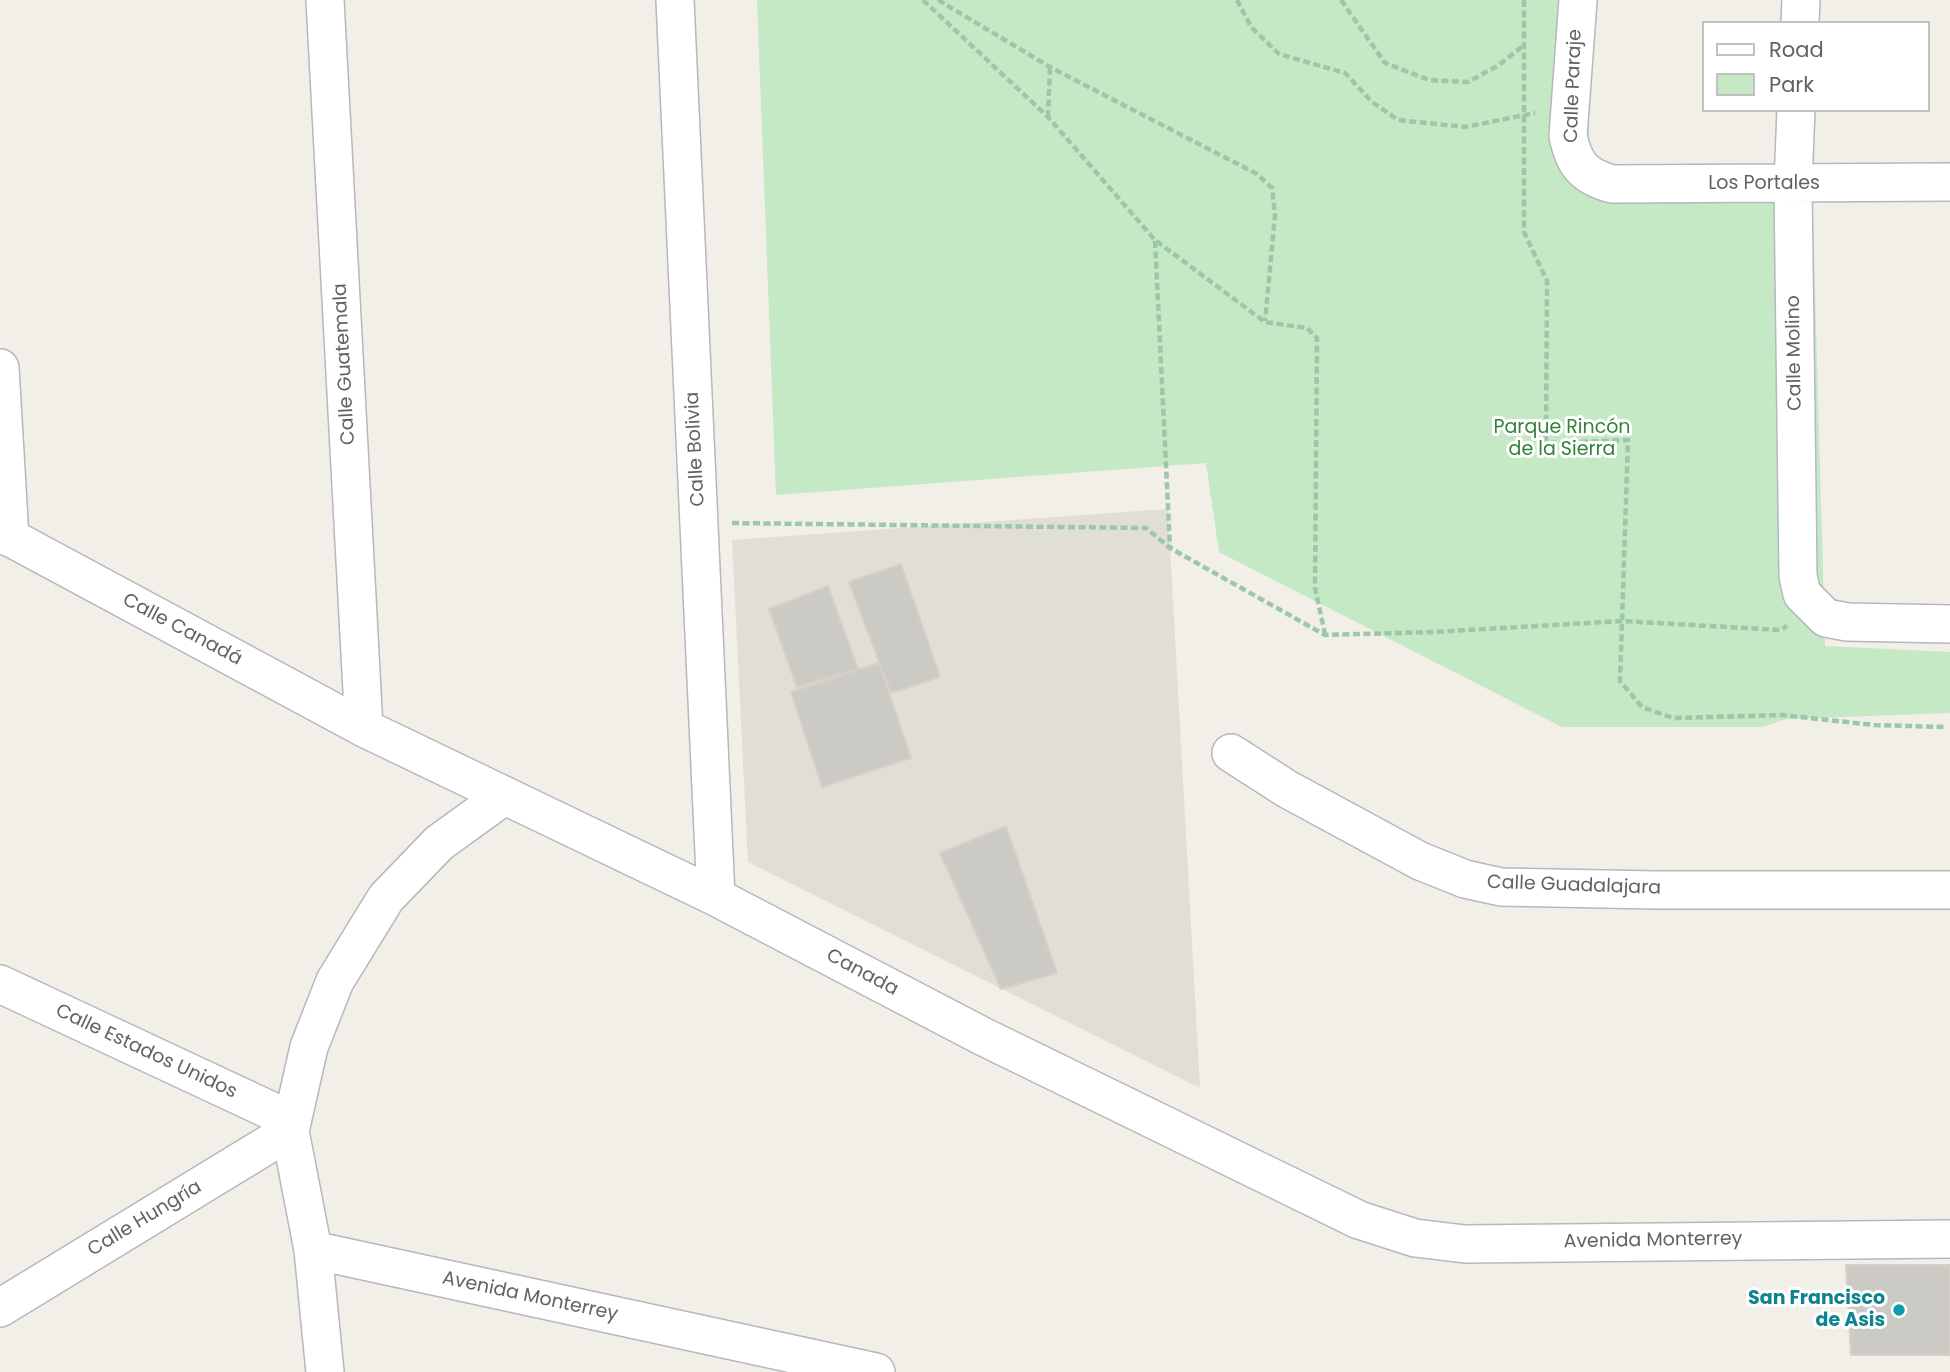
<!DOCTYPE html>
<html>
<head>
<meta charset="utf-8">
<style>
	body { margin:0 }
	#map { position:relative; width:1950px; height:1372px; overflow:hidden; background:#f1efe8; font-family:Poppins,sans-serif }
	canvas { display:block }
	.legend { position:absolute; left:1702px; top:21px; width:228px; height:91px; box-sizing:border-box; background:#fff; border:2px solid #bfc1c3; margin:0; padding:9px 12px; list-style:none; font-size:21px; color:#5f6368 }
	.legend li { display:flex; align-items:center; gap:14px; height:35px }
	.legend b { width:35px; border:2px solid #bfc1c3 }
</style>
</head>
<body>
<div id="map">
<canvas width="1950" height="1372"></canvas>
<ul class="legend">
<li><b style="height:9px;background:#fff"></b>Road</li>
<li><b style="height:19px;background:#c5e8c5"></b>Park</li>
</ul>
</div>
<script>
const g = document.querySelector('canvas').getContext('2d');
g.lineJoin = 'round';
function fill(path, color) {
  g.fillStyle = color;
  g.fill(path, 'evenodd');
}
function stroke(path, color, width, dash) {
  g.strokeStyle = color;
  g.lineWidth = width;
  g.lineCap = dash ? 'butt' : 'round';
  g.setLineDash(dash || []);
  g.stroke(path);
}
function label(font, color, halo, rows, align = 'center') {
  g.font = font + ' Poppins,sans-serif';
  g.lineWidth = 6;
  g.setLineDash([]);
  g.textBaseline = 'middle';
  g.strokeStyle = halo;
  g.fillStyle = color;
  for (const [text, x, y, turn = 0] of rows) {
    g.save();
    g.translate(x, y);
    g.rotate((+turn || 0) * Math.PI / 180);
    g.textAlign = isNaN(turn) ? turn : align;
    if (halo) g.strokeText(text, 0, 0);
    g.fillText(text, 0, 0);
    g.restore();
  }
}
const education = new Path2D(`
	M1168 509 1200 1088 748 862 732 540Z`);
const green = new Path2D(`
	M757 0H1585L1591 185 1812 183 1825 646 1950 652V713L1786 719 1763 727H1562L1219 552 1206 463 776 495Z`);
const building = new Path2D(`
	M901 564 940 677 891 693 849 582Z
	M828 586 858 669 797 687 769 609Z
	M879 663 911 758 822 787 791 692Z
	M1006 826 1057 973 1001 989 940 853Z
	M1846 1265H1950V1355H1851Z`);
const path = new Path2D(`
	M923 0 1048 117 1155 240 1265 322 1307 328 1317 338 1315 588 1325 634
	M938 0 1050 67 1257 174 1272 188 1275 215 1265 321
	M1237 0 1251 27 1279 54 1345 73 1372 102 1398 120 1465 127 1535 113
	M1341 0 1385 63 1429 80 1468 82 1499 65 1523 46
	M1524 0V232L1547 281 1546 443 1628 440 1620 681 1642 707 1673 718 1782 715 1874 725 1944 727
	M1048 117 1050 67
	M1155 241 1170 547
	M732 523 1146 528 1170 548 1325 635 1434 632 1622 621 1780 630 1787 626`);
const street = new Path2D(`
	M325 0 364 728
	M675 0 716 897
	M1578 0 1568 136C1574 164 1583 176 1612 184L1950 182
	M1800 23 1801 0
	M1796 110 1793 184 1798 576 1802 594 1826 618 1847 622 1950 624
	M0 368 10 538
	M0 532 364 728 716 897 982 1036 1359 1220 1415 1238 1465 1244 1950 1239
	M1231 753 1287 789 1420 861 1465 879 1501 887 1656 890H1950
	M0 984 291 1120
	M313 1250 876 1372
	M0 1308 290 1131
	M325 1372 313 1250 290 1131 309 1047 335 981 386 898 439 843 504 796`);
const markers = [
	[1899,1310,7,"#0f9aa8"]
];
const streetNames = [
	["Calle Paraje",1574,86,-88],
	["Los Portales",1764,184],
	["Calle Molino",1795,353,-91],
	["Calle Guatemala",345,364,-93],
	["Calle Bolivia",696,449,-93],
	["Calle Canadá",182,630,28],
	["Calle Guadalajara",1574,886,2],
	["Canada",862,973,28],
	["Calle Estados Unidos",146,1052,25],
	["Calle Hungría",145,1219,-31],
	["Avenida Monterrey",1653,1241,-1],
	["Avenida Monterrey",530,1297,12]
];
const parkNames = [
	["Parque Rincón",1562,428],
	["de la Sierra",1562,450]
];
const cultureNames = [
	["San Francisco",1885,1299],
	["de Asis",1885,1321]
];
fill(education, '#e1ded6');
fill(green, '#c5e8c5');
fill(building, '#cccac5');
stroke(building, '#d6d1c6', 2);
stroke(street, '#b5b8bc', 40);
stroke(path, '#9cc7a9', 4.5, [7, 3.5]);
stroke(street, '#fff', 37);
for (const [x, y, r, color] of markers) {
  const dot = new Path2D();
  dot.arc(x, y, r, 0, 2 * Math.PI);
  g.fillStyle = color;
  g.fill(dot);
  stroke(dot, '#fff', 2.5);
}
label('19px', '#5f6368', '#fff', streetNames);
label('19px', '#348238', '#fff', parkNames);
label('bold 19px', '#0d838f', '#fff', cultureNames, 'right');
</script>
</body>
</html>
